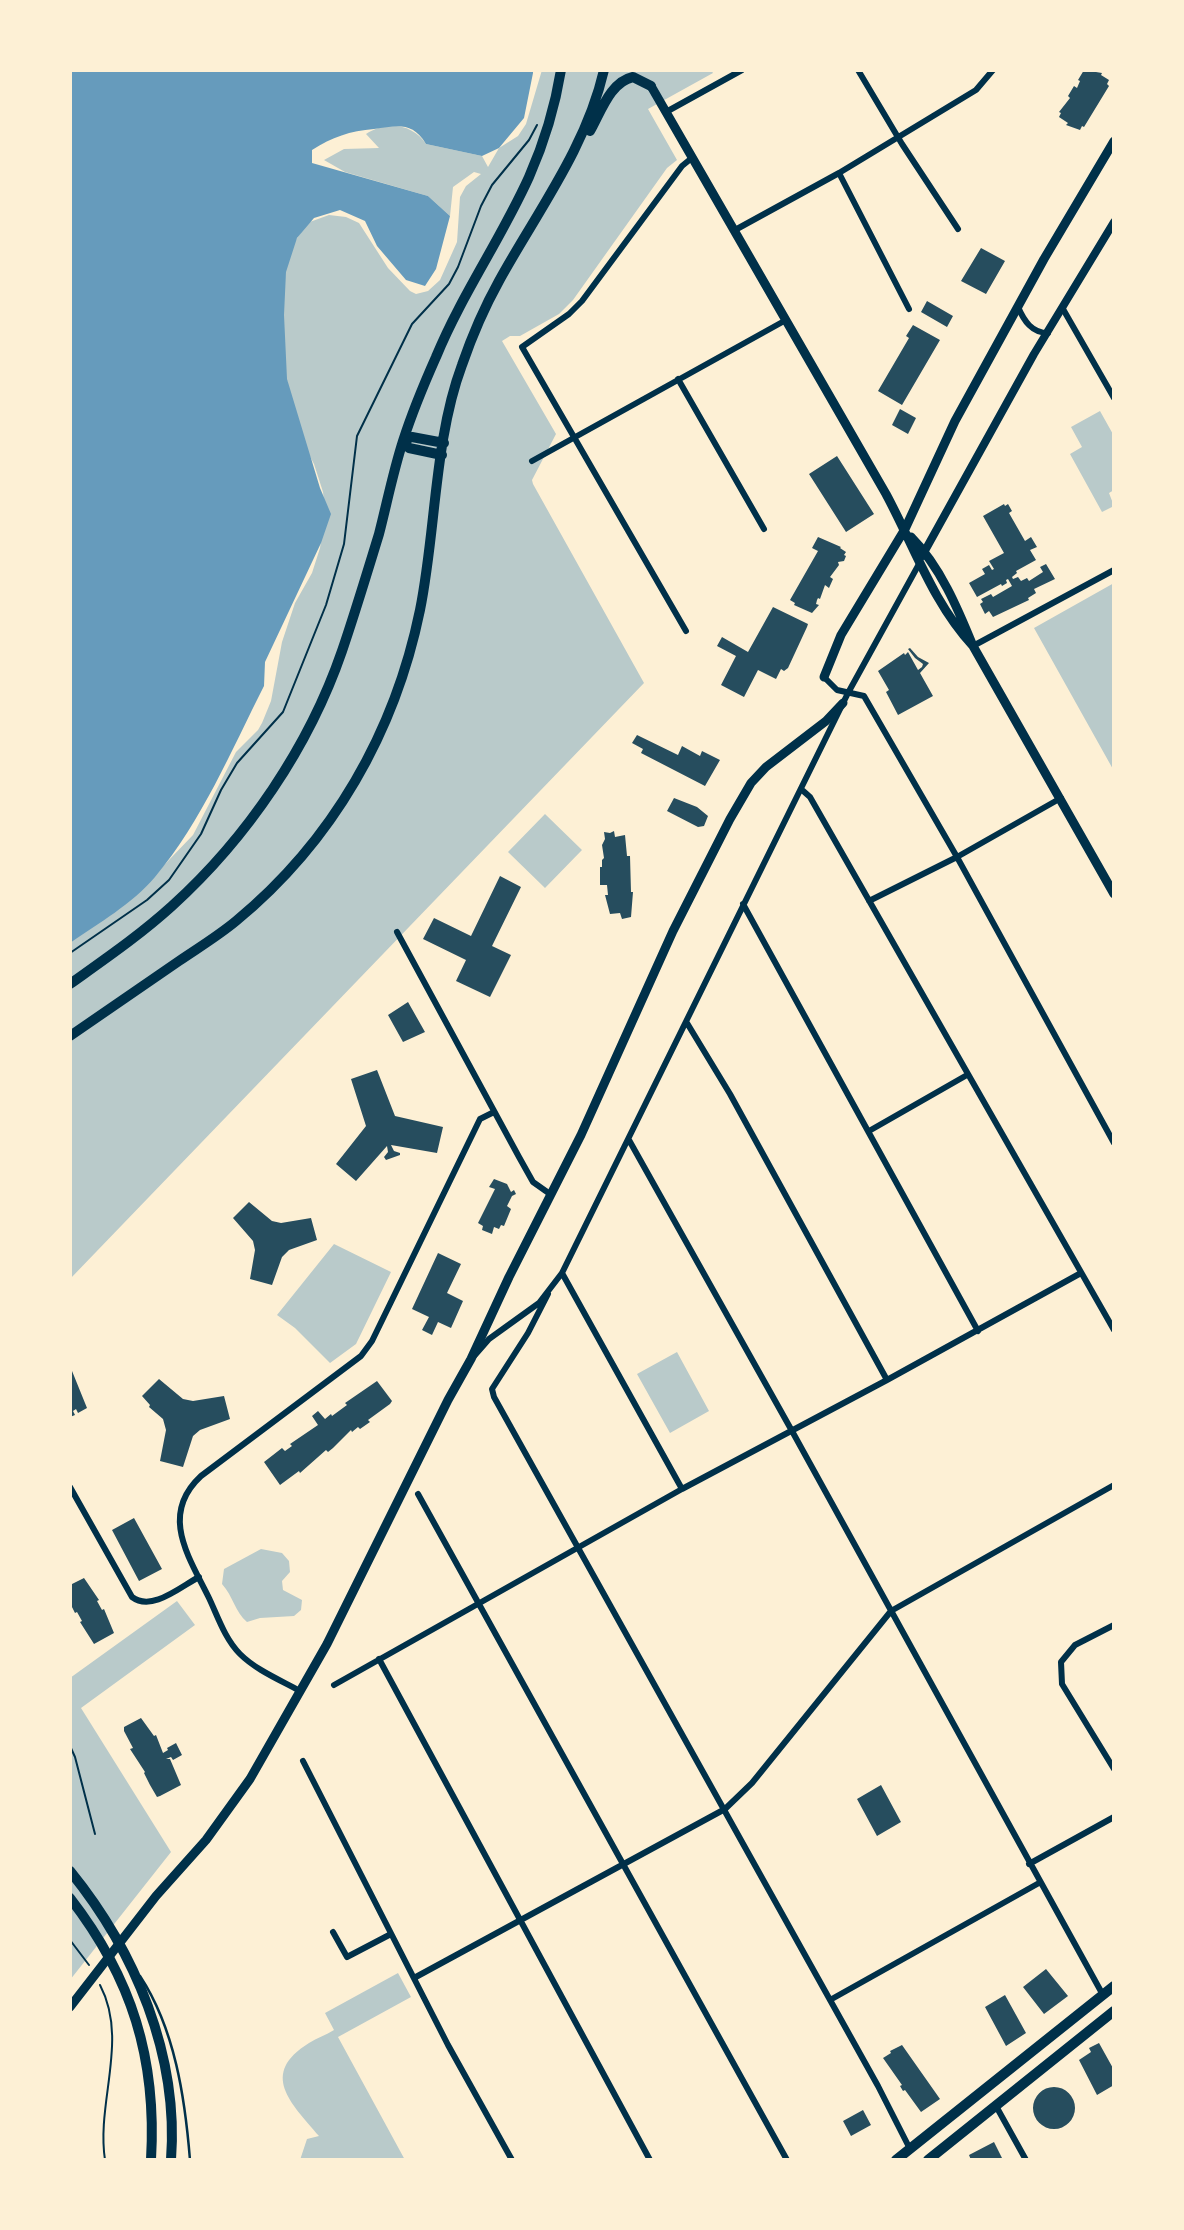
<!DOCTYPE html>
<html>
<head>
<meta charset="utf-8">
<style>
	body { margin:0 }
	#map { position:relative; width:1184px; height:2230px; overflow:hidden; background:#fdf0d5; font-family:Quicksand,sans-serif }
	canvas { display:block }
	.frame { position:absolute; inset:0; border:72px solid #fdf0d5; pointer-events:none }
</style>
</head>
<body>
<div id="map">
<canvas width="1184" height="2230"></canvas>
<div class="frame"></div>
</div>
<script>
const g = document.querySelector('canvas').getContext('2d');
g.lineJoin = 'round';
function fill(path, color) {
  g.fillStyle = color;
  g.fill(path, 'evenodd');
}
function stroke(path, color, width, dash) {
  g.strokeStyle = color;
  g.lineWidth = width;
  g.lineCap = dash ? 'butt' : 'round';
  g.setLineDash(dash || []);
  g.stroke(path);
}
const green = new Path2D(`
	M542 70H711L713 73 648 109 677 160 667 168 573 300 559 314 520 336H510L502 341 556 434 532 480 533 484 644 683 70 1279V942L142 888 193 835 236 752 258 730 262 723 271 701 282 642 295 603 312 573 320 548 325 512 323 492 314 464 305 447 277 344 288 252 307 223 329 215 346 217 359 223 388 268 410 291 416 294 428 291 440 280 457 242 460 197 466 186 481 174 474 172 453 187 450 216 428 196 345 172 324 160 344 149 379 148 366 134C387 120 413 124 426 144L482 156 488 167 499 148 518 136 526 124Z
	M1100 411 1114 436V490L1109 493 1114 506 1102 512 1070 454 1082 447 1071 427Z
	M1114 583V771L1034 628Z
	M545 814 582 850 545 888 508 852Z
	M334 1244 391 1272 356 1344 330 1363 295 1328 277 1315Z
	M677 1352 709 1411 670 1433 637 1374Z
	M261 1549 282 1553 289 1561 290 1572 282 1581 283 1590 302 1600 301 1610 294 1616 260 1618 247 1622C235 1612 233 1596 222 1584L224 1569Z
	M177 1601 195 1625 81 1708 171 1852 70 1980V1678Z
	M398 1973 411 1997 338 2037 405 2160H300L307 2139 319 2136C291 2103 259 2074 309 2043 317 2038 326 2035 334 2030L325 2013Z`);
const water = new Path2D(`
	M70 70H533V73L524 118 499 148 482 156 426 144C412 121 397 126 374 129 350 131 332 137 312 150V163L428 196 450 216 436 269 425 286 406 280 377 246 365 221 340 210 314 218 297 238 286 272 284 315 287 379 320 488 331 514 321 543 265 662 264 686C231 751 202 821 155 877 132 904 99 923 70 943Z`);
const building = new Path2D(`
	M1084 70 1102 73 1101 75 1109 80 1107 84 1109 86 1084 127 1082 126 1080 130 1066 125 1068 123 1059 117 1061 113 1059 112 1070 98 1068 96 1074 86 1077 88 1080 81 1078 80Z
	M981 248 1005 261 986 294 961 281Z
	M927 301 953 316 947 327 921 312Z
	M913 325 940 340 902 405 878 391 909 338 906 336Z
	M900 409 916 418 908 434 892 425Z
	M837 456 874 514 846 532 809 474Z
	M1004 504 1005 506 1008 504 1012 511 1009 513 1025 541 1031 537 1037 547 1030 550 1036 560 1016 571 1017 573 1012 577 1013 579 1018 577 1021 581 1027 578 1029 581 1043 572 1040 567 1046 564 1055 579 1034 589 1036 593 1028 598 1029 600 993 617 989 611 985 614 980 604 983 602 981 599 991 594 993 597 1012 586 1008 579 1006 580 1007 583 1002 586 1001 584 977 597 969 583 985 574 982 569 989 565 992 570 994 569 989 561 1004 553 983 516Z
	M818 537 841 547 840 548 846 552 844 555 846 556 844 561 838 562 839 565 830 577 833 579 829 588 825 585 820 599 818 598 817 600 816 604 819 605 812 613 794 605 795 603 790 600 818 551 812 548Z
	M773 607 808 624 807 627 788 668 784 671 781 669 776 679 758 670 744 697 721 685 736 656 717 646 722 637 748 652Z
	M910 648 918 657 929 663 920 673 933 696 898 715 886 692 889 690 878 671 904 653 905 655 908 652 918 670 922 667 923 664 915 658 908 649Z
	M637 735 678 755 682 746 700 756 702 751 720 760 705 786 641 753 643 749 632 743Z
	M674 798 697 807 708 816 704 826 698 827 667 811Z
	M614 831 615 837 625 835 627 856H630L631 892H633L631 917 622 919 620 913 610 914 605 895H608L607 885H600V867H602V860L604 858 602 845 605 839 604 832 610 833Z
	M500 876 521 887 492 946 511 955 490 997 456 981 466 960 423 939 434 918 471 936Z
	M408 1002 425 1032 403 1042 388 1015Z
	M377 1070 395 1116 443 1127 437 1153 391 1145 394 1151 400 1153V1155L386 1160 384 1157 388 1152 387 1146 356 1181 336 1164 366 1126 351 1079Z
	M494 1179 507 1184 511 1192 514 1190 516 1194 512 1196 507 1206 511 1209 504 1226 501 1225 499 1229 494 1227 492 1234 482 1230 483 1226 478 1223 495 1189 489 1187Z
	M249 1202 272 1221 281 1223 311 1218 317 1240 289 1250 282 1257 272 1285 250 1279 255 1250 253 1241 233 1218Z
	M438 1253 461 1264 447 1293 463 1301 451 1328 438 1322 432 1335 422 1330 429 1317 412 1309Z
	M70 1366 87 1408 78 1413 76 1409 73 1411 75 1415 70 1417Z
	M159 1379 183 1399 193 1401 224 1396 230 1419 200 1430 193 1436 183 1467 160 1461 166 1430 163 1419 149 1407 150 1405 142 1396Z
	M377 1381 392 1401 390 1404 368 1420 370 1422 360 1429 358 1427 352 1432 351 1430 333 1448 328 1452 326 1450 300 1473 299 1471 280 1485 264 1462 282 1448 285 1451 292 1446 290 1444 318 1425 312 1416 318 1411 325 1419 331 1414 332 1416 347 1405 345 1403Z
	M134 1518 162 1569 139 1581 112 1530Z
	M84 1578 99 1600 97 1601 102 1610 104 1609 114 1633 94 1644 80 1622 82 1621 77 1612 75 1613 70 1603V1585Z
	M141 1718 154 1736 156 1735 163 1753 168 1750 167 1748 176 1743 182 1755 173 1760 171 1757 166 1759H170L181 1785 160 1796 157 1797 150 1785 144 1773 145 1772 130 1749 133 1748 124 1731V1727Z
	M881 1785 901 1822 877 1836 857 1799Z
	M1046 1969 1068 1996 1044 2014 1023 1987Z
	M1005 1995 1026 2033 1006 2046 985 2007Z
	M1099 2043 1114 2070V2085L1097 2095 1079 2060 1091 2052 1089 2048Z
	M902 2045 940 2099 921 2112 905 2090 903 2091 900 2086 902 2085 883 2058 891 2053 890 2051Z
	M1033 2108a21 21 0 1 1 42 0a21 21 0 1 1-42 0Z
	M863 2110 871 2125 851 2136 843 2121Z
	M994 2142 1003 2160H971L969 2155Z`);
const path = new Path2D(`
	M70 953 147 900 169 880 201 834 221 790 237 763 283 712 326 605 344 544 357 436 412 324 449 284 458 267 481 206 492 185 529 140 537 125
	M70 1746 75 1757 95 1834
	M70 1940 89 1965
	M100 1985C129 2040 96 2102 105 2160`);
const service = new Path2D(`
	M140 1976C175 2029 185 2098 190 2160`);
const minor = new Path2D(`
	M858 70 902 144 958 229
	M666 112 742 70
	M839 173 909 309
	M735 230 839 173 976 90 993 70
	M1018 307C1024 321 1032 333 1048 333
	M1063 309 1114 398
	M678 379 764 529
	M532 461 786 320
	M686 631 522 347 569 314 582 301 682 166 693 157
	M973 646 1114 570
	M824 677 837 690 864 696 957 857 1114 1143
	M801 789 810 797 1114 1330
	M869 901 957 857 1061 798
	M743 904 978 1331
	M397 932 519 1157 533 1182 550 1194
	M687 1023 730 1094 887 1380
	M869 1131 967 1075
	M629 1140 792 1431 1103 1995
	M562 1273 682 1489
	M548 1294 528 1333 492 1389 494 1397 878 2086 910 2149
	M475 1355 489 1339 539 1303 562 1273 848 693 919 564
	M70 1487 132 1597C152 1612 180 1587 199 1577
	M418 1494 787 2160
	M1114 1625 1075 1645 1061 1662 1062 1684 1114 1769
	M379 1659 650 2160
	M334 1685 682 1489 887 1380 1081 1273
	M300 1691C280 1680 256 1670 240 1654 225 1639 218 1617 209 1598 189 1557 159 1515 201 1476L361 1356 372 1341 480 1119 494 1112
	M303 1761 448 2045 512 2160
	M1029 1864 1114 1817
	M333 1932 347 1957 391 1934
	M414 1978 725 1809 752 1783 891 1611 1114 1485
	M830 2000 1039 1883
	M996 2106 1026 2160`);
const tertiary = new Path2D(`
	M922 556 1034 354 1114 222`);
const secondary = new Path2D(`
	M651 86 886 494C914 546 933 603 973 646
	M911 537C940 566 958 609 973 646L1114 894
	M824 677 841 635 905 529 955 421 1044 259 1114 141
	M70 2007 156 1896 206 1840 250 1779 327 1644 448 1400 471 1359 509 1277 581 1135 673 931 730 819 751 783 766 767 826 721 843 703`);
const primary = new Path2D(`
	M896 2160 1114 1986
	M928 2160 1114 2011`);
const trunk = new Path2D(`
	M590 131C601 112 610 82 633 77L651 86
	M442 455 409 448 403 441 412 437 444 443
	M70 984C105 959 140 935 172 906 247 838 309 747 342 651 355 613 367 573 379 534 387 503 393 472 403 441 412 413 424 384 436 357 462 294 501 239 529 177 544 143 555 107 561 70
	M70 1036C106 1011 143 986 179 961 198 948 218 936 236 921 333 841 395 732 420 610 436 531 434 440 462 365 472 336 484 308 499 281 537 212 586 148 604 70
	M70 1871C135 1951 179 2055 171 2160
	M70 1898C132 1978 157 2059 151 2160`);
fill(green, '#b9caca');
fill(water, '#669bbc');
fill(building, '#264d5e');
stroke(path, '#003049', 2);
stroke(service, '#003049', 2.5);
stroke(minor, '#003049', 6);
stroke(tertiary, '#003049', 8);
stroke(secondary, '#003049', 9);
stroke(primary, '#003049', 10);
stroke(trunk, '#003049', 10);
</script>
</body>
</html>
